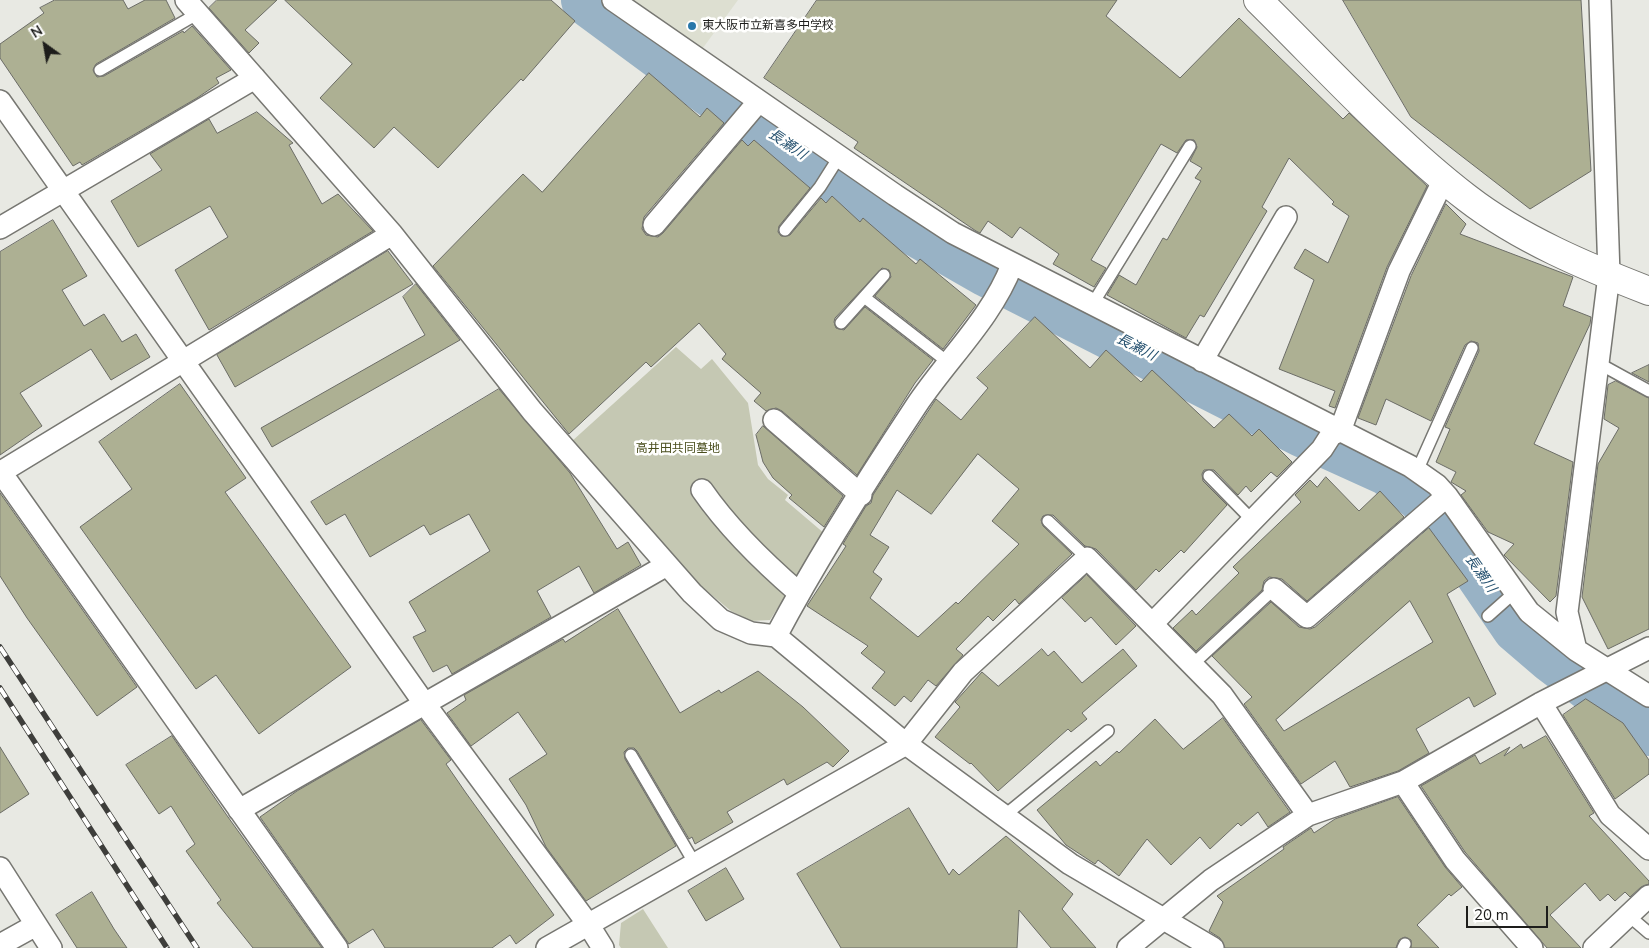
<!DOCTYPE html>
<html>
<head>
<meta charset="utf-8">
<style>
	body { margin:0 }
	#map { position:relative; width:1649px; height:948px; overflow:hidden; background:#e8e9e3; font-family:"Nunito Sans",sans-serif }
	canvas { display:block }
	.north { position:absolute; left:20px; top:20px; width:50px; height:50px; -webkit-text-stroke:4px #fffffe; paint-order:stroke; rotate:328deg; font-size:14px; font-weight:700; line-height:20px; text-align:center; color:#1d1d1b }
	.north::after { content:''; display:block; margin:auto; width:18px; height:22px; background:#1d1d1b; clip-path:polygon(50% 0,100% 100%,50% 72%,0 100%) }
	.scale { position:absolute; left:1466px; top:906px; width:82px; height:22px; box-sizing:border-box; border:2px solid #1d1d1b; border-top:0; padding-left:6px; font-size:15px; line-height:18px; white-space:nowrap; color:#1d1d1b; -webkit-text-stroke:4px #fffffe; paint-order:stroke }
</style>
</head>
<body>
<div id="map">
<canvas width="1649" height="948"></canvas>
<div class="north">N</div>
<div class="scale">20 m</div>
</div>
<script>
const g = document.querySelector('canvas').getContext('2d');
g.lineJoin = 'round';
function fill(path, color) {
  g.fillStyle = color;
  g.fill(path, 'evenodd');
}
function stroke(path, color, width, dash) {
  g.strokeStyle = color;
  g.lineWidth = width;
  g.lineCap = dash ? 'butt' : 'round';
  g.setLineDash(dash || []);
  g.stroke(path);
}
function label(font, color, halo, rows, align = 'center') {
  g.font = font + ' "Nunito Sans","Noto Sans JP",sans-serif';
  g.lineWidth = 5;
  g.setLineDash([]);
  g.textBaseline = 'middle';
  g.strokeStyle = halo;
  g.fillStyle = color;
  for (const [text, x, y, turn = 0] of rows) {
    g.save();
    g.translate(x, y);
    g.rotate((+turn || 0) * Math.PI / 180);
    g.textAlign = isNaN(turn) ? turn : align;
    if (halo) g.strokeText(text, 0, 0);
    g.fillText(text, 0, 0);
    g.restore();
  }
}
const built = new Path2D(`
	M629 0H738L700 52Z`);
const green = new Path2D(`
	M676 347 701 369 712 359 748 403 758 465 768 479 788 495 785 500 825 534 770 620 751 621 731 611 695 581 571 442Z
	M643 909 668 948H621L619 945 621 923Z`);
const river = new Path2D(`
	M586 0 735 110 903 224 987 272 1302 432 1388 471 1420 496 1440 515 1517 628 1552 658 1649 731`);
const building = new Path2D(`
	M55 0H123L128 9 145 0H166L175 18 96 64 93 70 97 77 104 76 183 31 184 33 192 26 231 70 216 78 219 83 197 98 82 165 80 162 73 166 0 58V44L44 13 40 8Z
	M217 0H277L245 30 259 43 249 53 209 8Z
	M285 0H551L575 21 523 81 521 79 438 168 394 127 374 148 320 98 352 64Z
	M817 0H1117L1106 16 1180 78 1239 18 1343 119 1349 113 1427 186 1387 267 1335 408 1329 406 1335 391 1279 369 1314 280 1294 268 1305 249 1328 263 1349 216 1332 204 1334 202 1289 158 1262 207 1267 211 1204 317 1200 315 1186 338 1107 295 1119 275 1136 285 1163 238 1167 240 1201 181 1195 178 1202 168 1190 161 1197 147 1194 140H1186L1177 153 1161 144 1091 260 1106 268 1094 287 1053 264 1059 254 1020 227 1012 238 988 221 980 233 976 231 854 148 858 142 764 78Z
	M1343 0H1581L1591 171 1530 209 1411 117Z
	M649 73 700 117 707 108 724 123 644 217 642 229 646 235 658 237 663 233 742 140 748 146 754 140 810 188 779 226 778 232 781 236 790 235 821 198 826 203 832 196 860 222 863 218 916 264 920 259 976 305 943 349 875 296 891 277 889 270 882 268 835 318 834 322 836 328 844 330 865 307 933 360 915 383 857 475 782 411 776 408 766 411 754 401 761 393 722 359 726 354 699 323 651 367 646 362 569 434 433 266 523 174 542 192Z
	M257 112 293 143 289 145 322 204 338 194 373 231 209 330 175 270 228 237 210 206 138 247 111 201 162 170 150 154 209 119 217 133Z
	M1446 204 1466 224 1460 234 1573 277 1563 306 1591 317 1590 324 1534 444 1573 462 1556 596 1550 602 1504 555 1514 544 1488 532 1461 495 1466 491 1451 482 1456 472 1436 462 1450 429 1445 427 1479 351 1478 343 1471 341 1465 345 1431 421 1386 399 1376 425 1358 418 1411 276Z
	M53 220 87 276 62 290 84 326 104 314 122 342 136 334 150 357 111 380 91 349 20 393 42 426 0 455V252Z
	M388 251 413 284 235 387 217 355Z
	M416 284 460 340 272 447 261 428 425 335 403 297Z
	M1035 317 1090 368 1106 350 1141 382 1152 370 1214 428 1229 414 1252 436 1259 429 1292 462 1277 477 1271 472 1251 492 1246 486 1238 495 1214 470H1204L1202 474 1203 481 1227 505 1184 553 1181 550 1159 572 1156 569 1136 590 1096 549 1085 546 1053 515 1043 516 1041 520 1043 526 1072 554 1019 604 1015 599 993 621 988 616 956 649 963 655 936 686 928 680 911 702 904 696 895 706 872 688 885 672 861 653 868 646 807 606 846 546 843 544 866 506 871 503 873 495 936 399 961 420 988 388 977 378ZM978 454 1019 489 992 521 1019 544 958 604 956 602 918 637 870 598 882 579 873 572 889 547 870 535 897 490 931 514Z
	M1649 365V382L1632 373Z
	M1616 381 1649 398V629L1608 649 1582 597 1598 464 1619 428 1604 419 1608 385Z
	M180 384 246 478 225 492 351 667 259 734 216 675 196 689 80 527 132 489 99 442Z
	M499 389 570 473 617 549 628 542 641 565 594 593 579 566 537 591 551 617 452 674 447 665 433 672 413 637 426 631 409 602 490 551 469 514 430 535 424 525 370 557 345 514 326 525 311 502Z
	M763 426 843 496 824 527 789 498 792 495 773 478 763 462 756 435Z
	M1326 477 1359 511 1380 491 1404 517 1307 601 1282 579 1269 577 1264 581 1262 590 1196 651 1173 628 1192 610 1196 615 1239 573 1233 567 1301 502 1295 495 1310 480 1317 487Z
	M0 493 137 687 97 716 27 618 0 576Z
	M1429 528 1468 581 1447 594 1496 694 1474 707 1469 697 1416 729 1429 753 1398 771 1350 787 1335 761 1301 784 1244 704 1252 697 1212 656 1271 602 1299 627 1310 629 1315 627ZM1410 601 1433 642 1284 731 1276 720Z
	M1087 575 1136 626 1116 645 1091 617 1085 622 1062 598Z
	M618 609 680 713 719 690 721 693 758 671 803 707 849 751 833 767 827 762 787 785 784 779 727 812 733 822 695 844 692 837 689 839 637 751 634 748H628L624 752 625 759 676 846 586 901 546 847 526 805 509 779 547 754 518 712 471 746 447 713 466 700 464 695 563 639 565 642Z
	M1042 649 1048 656 1054 651 1082 683 1123 649 1137 666 1082 713 1087 719 1071 732 1068 729 998 791 971 763 970 764 935 737 960 707 955 702 982 672 998 686Z
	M1586 699 1623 723 1649 760V774L1615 799 1563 715Z
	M1223 718 1290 812 1268 827 1258 812 1241 826 1238 823 1210 849 1200 837 1171 865 1147 839 1119 876 1098 860 1095 864 1066 845 1037 810 1096 761 1100 766 1117 751 1119 753 1155 719 1183 749Z
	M421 720 451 760 446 764 466 793 554 915 516 944 510 935 492 948H385L373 929 349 944 260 817 297 791Z
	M172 736 228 817 322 948H253L217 903 221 900 186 851 195 844 171 806 159 814 126 765Z
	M1546 736 1594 813 1589 816 1649 881V884L1641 887 1630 897 1625 892 1615 901 1608 894 1600 901 1585 883 1550 915 1581 948H1547L1465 852 1421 786 1475 755 1480 764 1510 747 1504 756 1521 744 1523 748Z
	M0 747 29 794 0 813Z
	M1398 797 1445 867 1462 887 1451 896 1449 894 1417 925 1439 948H1411V940L1405 937 1399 940 1396 948H1225L1220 938 1209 931 1223 902 1217 896 1284 849 1283 847 1311 828 1314 833 1335 819Z
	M909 808 949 875 953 869 959 875 1006 836 1073 894 1062 909 1096 948H1051L1019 910 1017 948H841L797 874Z
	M726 868 744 899 706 921 688 891Z
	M92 892 114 929 127 948H77L56 915Z`);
const service = new Path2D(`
	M100 70 197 14
	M785 230 820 187 839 157
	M864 297 949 363
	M1092 305 1190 146
	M841 323 884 275
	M1598 363 1649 391
	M1417 471 1472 348
	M1209 476 1253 521
	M1048 521 1087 558
	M1488 616 1515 592
	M1193 664 1274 589
	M631 755 695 864
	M1004 816 1108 731
	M1628 915 1649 933
	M1403 948 1405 944`);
const minor = new Path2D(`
	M186 0 392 234 532 411 692 593 721 620 751 633 776 636 906 744 1070 864 1213 948
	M613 0 895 195 953 233 1410 466 1437 485 1447 496 1529 612 1576 650 1649 696
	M0 101 424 703 588 924 603 948
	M654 225 759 101
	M0 228 255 78
	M1202 361 1286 217
	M774 420 861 495
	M0 471 337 948
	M1 472 392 234
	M702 490C729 529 763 562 799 593
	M1274 589 1307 617 1447 496
	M1152 624 1322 449 1331 435 1340 431 1399 271 1444 179
	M776 636C818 557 867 480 916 406 948 358 991 319 1012 265
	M1576 650 1567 612 1609 275 1600 0
	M1541 703 1610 815 1649 849
	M1403 782 1455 860 1532 948
	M239 810 667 565
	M0 868 51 948
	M0 945 36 925
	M547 948 906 744 963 672 1087 558 1222 695 1308 815
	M1128 948 1211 880 1308 815 1403 782 1541 703 1649 648
	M1594 948 1649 896`);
const tertiary = new Path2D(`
	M1258 0C1325 66 1393 141 1467 198 1520 239 1587 267 1649 291`);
const rail = new Path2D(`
	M0 647 197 948
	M0 688 167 948`);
const markers = [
	[692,26,5,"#2978aa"]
];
const poiNames = [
	["東大阪市立新喜多中学校",702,26]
];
const parkNames = [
	["高井田共同墓地",678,449]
];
const waterNames = [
	["長瀬川",787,145,34],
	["長瀬川",1136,348,27],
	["長瀬川",1480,574,55]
];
fill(built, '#dddfd1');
fill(green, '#c5c8b3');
stroke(river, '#98b2c5', 50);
fill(building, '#adb093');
stroke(building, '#6b6c66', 1);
stroke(service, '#777772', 14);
stroke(minor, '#777772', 24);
stroke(tertiary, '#777772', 30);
stroke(service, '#fff', 11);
stroke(minor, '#fff', 21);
stroke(tertiary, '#fff', 28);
stroke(rail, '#3e3e3b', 5.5);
stroke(rail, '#fffffe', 4, [11]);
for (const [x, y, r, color] of markers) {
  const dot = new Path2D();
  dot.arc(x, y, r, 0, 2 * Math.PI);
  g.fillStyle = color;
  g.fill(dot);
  stroke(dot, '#fffffe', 2);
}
label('12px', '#1d1d1b', '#fffffe', poiNames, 'left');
label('12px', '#4a4e1d', '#fffffe', parkNames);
label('italic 14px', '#25516f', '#fffffe', waterNames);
</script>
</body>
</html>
